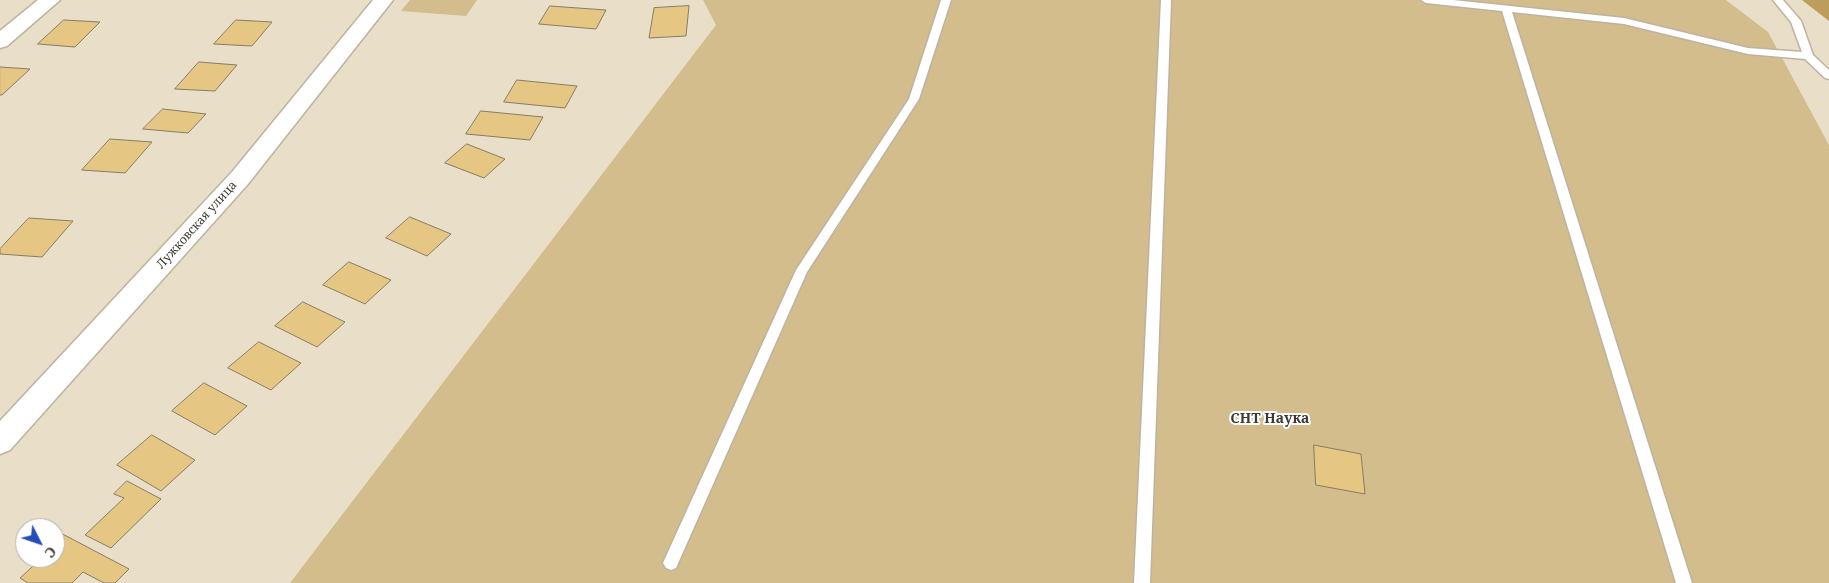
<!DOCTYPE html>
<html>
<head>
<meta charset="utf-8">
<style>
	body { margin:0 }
	#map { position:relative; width:1829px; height:583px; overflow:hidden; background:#e9dec8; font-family:"Noto Serif",serif }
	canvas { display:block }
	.north { position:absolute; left:15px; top:518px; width:50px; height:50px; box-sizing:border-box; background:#fff; border:1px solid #b2b0ad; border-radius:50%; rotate:131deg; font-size:14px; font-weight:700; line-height:20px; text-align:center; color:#3e3a31 }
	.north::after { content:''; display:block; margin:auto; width:18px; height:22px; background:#244cba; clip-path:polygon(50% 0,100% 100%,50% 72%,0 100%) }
</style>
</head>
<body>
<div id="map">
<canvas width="1829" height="583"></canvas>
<div class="north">С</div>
</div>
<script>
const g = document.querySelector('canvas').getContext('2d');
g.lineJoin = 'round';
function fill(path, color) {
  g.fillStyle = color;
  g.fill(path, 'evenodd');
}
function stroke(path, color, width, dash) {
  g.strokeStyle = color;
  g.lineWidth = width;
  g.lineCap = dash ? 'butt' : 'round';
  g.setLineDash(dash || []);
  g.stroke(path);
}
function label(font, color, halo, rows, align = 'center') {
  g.font = font + ' "Noto Serif",serif';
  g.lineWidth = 4;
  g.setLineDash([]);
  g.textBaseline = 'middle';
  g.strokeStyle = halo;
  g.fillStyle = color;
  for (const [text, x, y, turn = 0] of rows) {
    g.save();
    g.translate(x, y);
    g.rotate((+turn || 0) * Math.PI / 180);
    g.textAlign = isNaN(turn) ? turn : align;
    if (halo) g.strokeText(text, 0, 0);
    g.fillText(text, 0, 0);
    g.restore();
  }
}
const green = new Path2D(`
	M410 0H477L466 16 401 11Z
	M703 0H1726L1768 32 1829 145V583H290L716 25Z`);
const water = new Path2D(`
	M1802 0H1829V21Z`);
const building = new Path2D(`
	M550 6 606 10 596 29 539 24Z
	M689 6 686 36 649 38 654 8Z
	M64 20 100 22 75 47 38 44Z
	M236 20 272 22 252 46 214 44Z
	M199 62 237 65 215 91 175 89Z
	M0 67 30 69 2 95H0Z
	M517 80 577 86 565 108 504 102Z
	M163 109 206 114 188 133 143 129Z
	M481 111 543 117 530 140 466 134Z
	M110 139 152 142 125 173 82 170Z
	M467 144 505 159 484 178 445 163Z
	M410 217 451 234 427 256 386 238Z
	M29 218 73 221 42 257 0 254V249Z
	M349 262 391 280 365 304 323 285Z
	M303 302 345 322 317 347 275 326Z
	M259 342 301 363 271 390 228 368Z
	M204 383 247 406 215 435 172 411Z
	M152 435 195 460 161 491 117 465Z
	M1314 445 1361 454 1365 494 1316 485Z
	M127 481 161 499 111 548 85 535 124 498 114 494Z
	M55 530 129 569 115 583H104L83 572 72 583H28L20 578 42 558H55Z`);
const service = new Path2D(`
	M941 0H951L919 99 807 272 676 568 671 570 666 568 663 563 796 270 909 99Z
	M1161 0H1171L1150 583H1134Z
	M1421 0H1453L1624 18 1748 48 1802 52 1791 22 1773 0H1783L1801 21 1813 55 1829 70V79L1825 78 1805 59 1748 54 1624 24 1512 12 1692 583H1676L1502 11 1426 3Z`);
const minor = new Path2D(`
	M38 0H60L7 46 0 48V31Z
	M373 0H393L248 184 10 450 0 454V421L232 172Z`);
const streetNames = [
	["Лужковская улица",197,225,-48]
];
const neighbourhoodNames = [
	["СНТ Наука",1270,419]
];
fill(green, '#d4bd8c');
fill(water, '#bc9d5c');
fill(building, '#e6c683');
stroke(building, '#857c68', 1);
stroke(service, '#bdb39e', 3);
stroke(minor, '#bdb39e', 3);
fill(service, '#fff');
fill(minor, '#fff');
label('12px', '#3e3a31', '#fff', streetNames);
label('bold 14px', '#3e3a31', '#fff', neighbourhoodNames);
</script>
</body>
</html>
